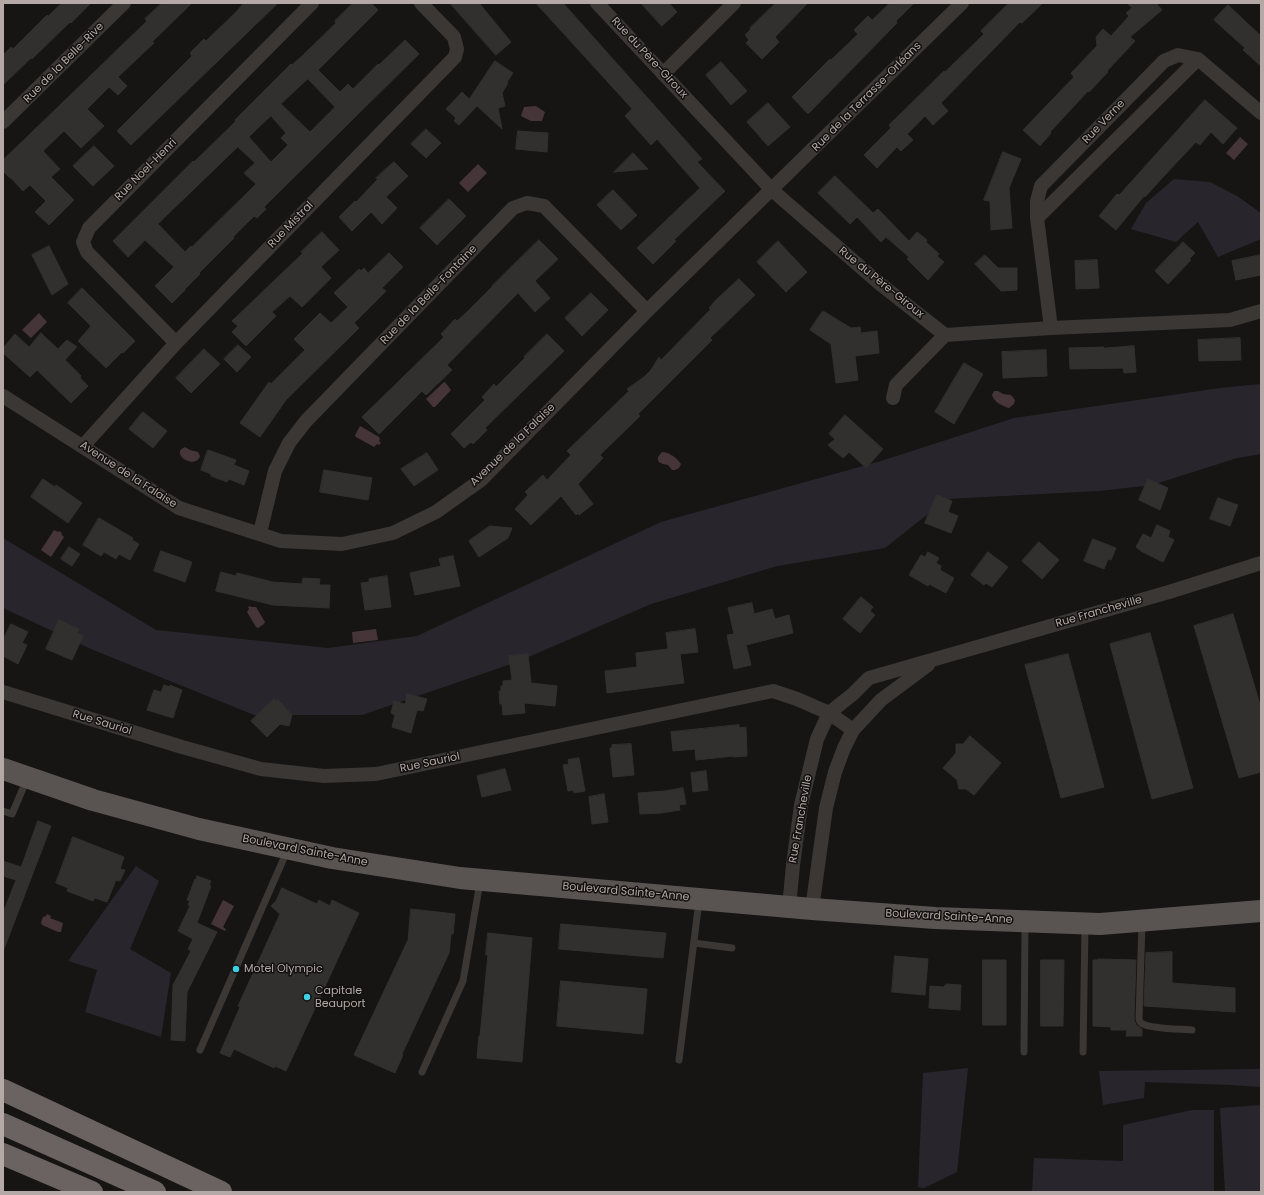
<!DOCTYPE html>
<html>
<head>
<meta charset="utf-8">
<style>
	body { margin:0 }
	#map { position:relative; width:1264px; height:1195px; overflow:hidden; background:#161514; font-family:Poppins,sans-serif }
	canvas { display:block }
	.frame { position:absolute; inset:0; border:4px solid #b5a9a7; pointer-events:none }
</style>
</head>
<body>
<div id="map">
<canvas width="1264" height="1195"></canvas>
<div class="frame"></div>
</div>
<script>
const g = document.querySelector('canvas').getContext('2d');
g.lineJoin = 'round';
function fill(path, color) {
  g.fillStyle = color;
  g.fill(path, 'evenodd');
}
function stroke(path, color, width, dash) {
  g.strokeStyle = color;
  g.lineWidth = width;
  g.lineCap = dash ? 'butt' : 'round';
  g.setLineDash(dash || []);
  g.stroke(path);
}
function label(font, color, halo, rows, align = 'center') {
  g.font = font + ' Poppins,sans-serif';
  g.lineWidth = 3;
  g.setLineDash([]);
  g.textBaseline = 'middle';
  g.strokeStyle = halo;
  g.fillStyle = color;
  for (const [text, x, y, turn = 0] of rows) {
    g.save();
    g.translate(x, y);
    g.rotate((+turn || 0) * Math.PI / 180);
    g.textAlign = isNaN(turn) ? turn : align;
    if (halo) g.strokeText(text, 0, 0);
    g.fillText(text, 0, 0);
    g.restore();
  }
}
const green = new Path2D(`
	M1174 179 1210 182 1237 196 1261 213V239L1218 257 1198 222 1176 242 1131 229 1146 203Z
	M1261 384V454L1237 458 1152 485 1099 491 947 499 885 548 777 566 651 604 517 662 362 715H254L91 649 3 608V538L156 630 328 648 417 636 661 522 881 461 1014 418 1220 388Z
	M136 866 159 881 130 949 171 973 161 1037 85 1012 97 970 68 961Z
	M968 1068 957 1172 924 1188 918 1187 923 1073Z
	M1261 1069V1087L1231 1085 1145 1082 1144 1098 1103 1105 1099 1071Z
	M1261 1105V1192H1225L1220 1108Z
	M1192 1110H1214V1192H1032L1034 1158 1123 1161V1125Z`);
const water = new Path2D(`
	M536 106 545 112 542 121H531L521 116 524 107Z
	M1240 137 1248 144 1234 160 1226 153Z
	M478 164 487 173 468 192 459 183Z
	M39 313 47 322 31 338 22 330Z
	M445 382 451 390 435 407H433L426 399 443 383Z
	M994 391H998L1003 394 1011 395 1015 400 1014 404 1009 408C1002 406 994 402 992 395Z
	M360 426 379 437 380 439 379 441 381 443 379 445 377 444 374 447 356 437 355 435Z
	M185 447 190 450 198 452 200 456C195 471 169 453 185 447Z
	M662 452C669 452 677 458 681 464L679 468 675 470H672L668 465C662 464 657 463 658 457Z
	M54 530 58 532 59 531 62 533 61 534 64 537 51 557 41 550Z
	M250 606 251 607H256L265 622 264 624 258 628 256 627 247 612 249 609 248 607Z
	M376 629 378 640 353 643 352 632Z
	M223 900 234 906 223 927 226 929 225 931 211 924Z
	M47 914 51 916 50 918 63 923 61 932H58L42 925 41 923 43 917 46 916Z`);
const building = new Path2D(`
	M62 3H91L71 23 70 22 32 59 31 58 3 85V55L11 47 13 49 47 15 48 16Z
	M162 3H192L152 42 154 43 118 77 127 86 118 95 109 87 87 109 104 126 81 148 64 131 43 151 60 169 51 177 74 200 49 225 35 212 46 201 30 185 23 191 11 178H10L3 171V160L147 21 145 19Z
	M244 3H278L131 145 117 131 192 56 190 53 204 39 206 41 236 12Z
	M353 3H371L378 10 318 70 340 92 348 84 353 89 378 64 379 65 405 40 419 54 271 200 264 207 266 209 257 218 254 216 233 237 234 238 199 273 200 274 185 289V290L172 303 155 286 174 267 145 240 128 257 113 241 193 161 194 162 236 121 235 120 291 64 292 65 302 56 336 23 335 21ZM308 79 335 107 310 132 281 104ZM271 116 286 133 281 138 288 145 271 162 249 137ZM238 147 255 163 244 173 256 184 192 247 191 246 185 252 158 224Z
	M450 3H479L511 42 496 55Z
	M536 3H563L702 159 697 162 725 191 674 240 676 241 653 264 637 248 700 188 657 139 651 145 625 116 632 109Z
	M641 3H669L677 12 662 26Z
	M776 3H808L775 37 779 42 762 59 746 43 749 40 745 35 751 29 750 28Z
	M890 3H914L896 21 897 23 808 114 792 97 830 59 831 60 858 34 854 30 868 16 872 20Z
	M1009 3H1043L1022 23 1020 22 941 103 948 111 933 125 925 116 907 134 913 140 901 151 897 147 877 168 864 155 891 128 889 125 944 71 945 72 984 34 981 31Z
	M1127 3H1156L1162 10 1130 37 1135 41 1107 71 1108 72 1089 92 1088 91 1050 132 1051 133 1040 146 1023 130 1074 77 1071 73 1097 46 1096 37 1103 29 1111 36 1129 16 1126 13 1132 8Z
	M1228 5 1261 36V66L1243 50 1245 48 1214 20Z
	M495 61 513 73 507 82 508 83 502 93 505 106 498 108 502 129 477 106 459 125 454 121 456 118 446 109 462 92 469 99Z
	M721 62 747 91 731 105 706 75Z
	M1205 100 1237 128 1223 144 1211 132 1200 145 1196 142 1164 176 1145 197 1144 196 1116 230 1099 216 1117 194 1119 195Z
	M768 103 790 127 768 146 747 122Z
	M426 129 441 143 426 158 411 144Z
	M518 131 548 133 547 152 516 149Z
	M94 146 114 166 93 186 73 166Z
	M1003 152 1021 159 1009 188 1012 228 991 230 990 201 984 200Z
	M633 153 648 169 614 172Z
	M394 162 408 176 386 197 397 208 382 224 371 212 352 231 339 217 355 201 356 202 378 179 376 178Z
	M835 176 873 213 878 209 909 241 917 232 927 240 926 242 939 254 937 256 944 262 928 280 907 259 909 257 886 237 881 242 857 217 850 224 818 193Z
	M613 190 637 215 621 230 597 205Z
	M449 199 466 216 437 245 420 228Z
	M322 232 339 250 321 267 331 278 302 307 290 296 272 312 276 316 246 346 232 332 238 326 232 321 303 253 301 252Z
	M539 240 558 259 535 281 550 298 535 312 518 293 447 365 452 370 426 395 422 391 379 434 362 417 444 337 441 334 455 319 457 321 466 313 492 287V286Z
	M778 241 807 272 786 292 757 262Z
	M1183 242 1195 253 1189 259 1191 260 1168 284 1155 271Z
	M49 246 68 284 52 295 32 255Z
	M389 253 403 267 382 288 386 291 354 323 359 328 286 400 260 437 240 423 269 382 271 384 305 350 294 339 320 313 331 323 348 307 334 293 359 269 361 271 364 268 368 273Z
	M985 255 998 268H1017V290L1001 291 975 264Z
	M1261 255V275L1236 280 1232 261Z
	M1097 260 1099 288 1076 289 1075 261Z
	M739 279 755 295 710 338 712 340 638 414 640 416 600 455 603 458 578 484 593 504 579 515 578 513 576 515 561 496 531 525 515 509 528 495 525 492 543 475 547 480 571 455 567 451 629 391 627 389 644 377 651 370 659 357 661 360 711 309 709 308 716 300Z
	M82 288 135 341 123 353 122 352 106 368 78 341 91 326 68 303Z
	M591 293 608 310 582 336 565 318Z
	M823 311 851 328 860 327 861 333 877 331 879 353 855 356 858 380 836 383 831 344 810 330Z
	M41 333 58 349 67 340 77 347 65 360 81 376 80 378 88 386 71 403 37 370 30 377 3 353V348L15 334 29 347Z
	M547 334 564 351 485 428 487 430 473 444 471 442 464 448 451 434 485 400 482 397 494 384 496 387 525 358 524 357Z
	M1240 338 1241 360 1199 361 1198 340Z
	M238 345 251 357 237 372 224 359Z
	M1134 346 1136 372 1124 373 1123 368 1070 369 1069 348 1104 347V348Z
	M204 349 220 364 191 393 176 378Z
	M1046 350 1047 376 1003 378 1002 352Z
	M964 363 983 374 954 424 935 412Z
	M143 412 167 431 153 448 129 429Z
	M845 415 883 449 866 468 849 452 843 458 828 445 835 439 829 434Z
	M208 450 236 460 234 465 249 471 244 485 229 479 227 482 211 476V474L201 470Z
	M427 453 438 470 414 486 401 469Z
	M324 470 372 478 368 500 320 492Z
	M43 479 55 487 56 485 82 503 68 523 31 497Z
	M1148 479 1168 488 1160 510 1139 500Z
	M937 495 952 501 948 512 958 516 951 533 925 523Z
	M1218 498 1238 505 1230 526 1210 519Z
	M99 518 133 538 132 540 139 544 130 560 119 554 116 559 104 552 101 556 83 545Z
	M1157 525 1170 531 1168 537 1174 540 1163 562 1141 551 1136 547 1143 534 1151 538Z
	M490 526 512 528 508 538 479 557 469 541Z
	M1093 539 1116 548 1111 560 1108 559 1104 569 1084 561Z
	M1039 542 1059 560 1042 579 1022 561Z
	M69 547 80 554 72 566 61 559Z
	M161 551 192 562 185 582 154 571Z
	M928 552 939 558 936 563 941 566 940 570 954 578 946 593 929 584 928 586 909 575 921 555 925 557Z
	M988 552 1008 567 992 587 986 583 984 585 971 575Z
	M453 556 460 586 415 595 410 573 441 566 439 559Z
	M221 572 236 576 237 573 273 582 302 584 303 578 320 579 319 585H330L329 608 273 605 216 591Z
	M387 576 391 607 365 610 361 583 369 582V579Z
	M861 597 873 607 870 611 875 615 860 633 843 619Z
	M752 603 754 614 772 609 775 619 789 615 793 633 746 645 751 665 734 669 727 635 734 634 728 608Z
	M1233 614 1261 708V772L1239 778 1194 626Z
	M59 620 79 629 77 633 83 636 72 660 46 649Z
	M11 624 28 632 22 643 27 645 18 664 3 656V640Z
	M695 629 698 652 680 654 684 683 607 693 605 671 637 667 636 653 668 649 666 633Z
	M1150 633 1193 788 1152 799 1110 644Z
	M528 654 531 683 557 686 555 706 524 703 525 713 503 715 502 704H500L499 691H501V686H503V681L512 680 509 656Z
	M1068 654 1104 787 1061 798 1025 665Z
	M164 685 170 687V685L182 690 173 718 147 710 154 690 161 692Z
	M407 694 427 699 423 711 417 710 411 733 392 727 395 715 391 713 394 701 405 704Z
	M274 699 276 702 278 700 292 715 289 726 280 724 267 737 251 721Z
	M739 725V728L746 727 747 756 733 757V756L696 760 695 749 673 751 671 732Z
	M970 736 1001 763 974 795 966 789H959L957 780 943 768 956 753V744H963Z
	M631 744 634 775 613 777 610 748H612V745Z
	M579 758 585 791 574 793 573 790 568 791 563 765 569 764 568 760Z
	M505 769 511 790 482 797 477 776Z
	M706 771 708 790 693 792 691 773Z
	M683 788 686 804 679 805 680 810 661 813 640 814 638 793 665 791Z
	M604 794 608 822 592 824 589 797Z
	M38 821 51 826 4 949 3 948V913L16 880 3 876V861L21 867Z
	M73 837 124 857 120 869 125 870 120 881 116 880 107 902 95 898 93 901 67 891 68 888 56 883Z
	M197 876 211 881 209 885 211 886 197 923 217 932 187 992 185 1041 171 1040 173 985 191 951 188 949 193 939 178 931 190 906 188 905 190 901 187 900 195 879 196 880Z
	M282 888 317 904 319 900 330 906 332 900 359 913 286 1071 275 1066 274 1068 234 1049 230 1057 220 1053 240 1007 238 1006 280 914 271 906 276 901Z
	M411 909 455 914 453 934H451L449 953 402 1054 403 1055 395 1073 354 1055 408 940Z
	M561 924 666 933 663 958 559 949Z
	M488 933 532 938 522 1062 477 1058 479 1036H480L486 975 488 955H486Z
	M1172 952V983L1235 988V1012L1144 1006 1146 953Z
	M895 956 928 959 925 995 892 992Z
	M1098 959 1136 960 1134 1019 1136 1025 1142 1029V1036H1126L1127 1030H1111V1027L1093 1026V960H1098Z
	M983 960H1006V1025H983Z
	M1041 960H1064L1063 1026H1041Z
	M561 981 647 989 643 1034 557 1026Z
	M947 984 961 985 960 1010 929 1008 930 986 943 987Z`);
const lane = new Path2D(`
	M3 811 12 814 27 779
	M1142 923 1139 1019C1140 1022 1140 1023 1143 1024 1151 1029 1181 1029 1192 1030
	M694 943 732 948
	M200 1050 287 851
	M1024 1052 1025 923
	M1083 1052 1085 926
	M679 1060 699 901
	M422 1072 463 981 480 882`);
const street = new Path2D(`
	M597 3 772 190 879 283 945 335 1051 328 1230 320 1261 311
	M663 74 734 3
	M3 122 124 3
	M1037 218 1198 59
	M1051 328 1037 218V201L1041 186 1164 61 1178 55 1198 59 1261 113
	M176 343 87 252 83 242 89 228 312 3
	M3 396 179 508 281 541 342 544 393 533 436 512 481 480 647 311 962 3
	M893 398 896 385 945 335
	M83 446 176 343 455 57 457 49 454 37 421 3
	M260 533 275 471 289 443 306 421 513 208 527 203 544 206 647 311
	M3 692 182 747 261 769 324 776 376 774 773 691 797 699 829 713 853 730
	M789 907 793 865 801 805 817 739 829 713 853 694 869 678 1169 592 1261 563
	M812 909 826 808 835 772 844 748 853 730 881 700 928 665`);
const primary = new Path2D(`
	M3 769 93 800 199 829 332 858 460 878 812 909 935 918 1100 924 1261 911`);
const highway = new Path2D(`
	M3 1090 221 1192
	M3 1124 155 1192
	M3 1154 92 1192`);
const markers = [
	[236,969,4,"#3fd1e3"],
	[307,997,4,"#3fd1e3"]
];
const streetNames = [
	["Rue du Père-Giroux",649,58,47],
	["Rue de la Belle-Rive",64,63,-45],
	["Rue de la Terrasse-Orléans",867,97,-45],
	["Rue Verne",1104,122,-46],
	["Rue Noel-Henri",146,170,-45],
	["Rue Mistral",291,225,-46],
	["Rue du Père-Giroux",881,283,39],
	["Rue de la Belle-Fontaine",429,295,-46],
	["Avenue de la Falaise",513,445,-44],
	["Avenue de la Falaise",128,475,33],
	["Rue Francheville",1099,612,-16],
	["Rue Sauriol",102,723,17],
	["Rue Sauriol",430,763,-12],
	["Rue Francheville",801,819,-80],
	["Boulevard Sainte-Anne",305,851,11],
	["Boulevard Sainte-Anne",626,892,5],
	["Boulevard Sainte-Anne",949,917,3]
];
const poiNames = [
	["Motel Olympic",244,969],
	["Capitale",315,991],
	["Beauport",315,1004]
];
fill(green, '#29252d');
fill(water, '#463538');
fill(building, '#31302f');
stroke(building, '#31302e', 1);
stroke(lane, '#3a3735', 7);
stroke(street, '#3a3735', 14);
stroke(primary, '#595352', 22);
stroke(highway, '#6b6362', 22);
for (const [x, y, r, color] of markers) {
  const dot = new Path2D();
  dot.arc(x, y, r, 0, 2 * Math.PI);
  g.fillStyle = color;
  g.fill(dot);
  stroke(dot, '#11100f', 1.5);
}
label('11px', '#b5a9a7', '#11100f', streetNames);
label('11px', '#b5a9a7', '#11100f', poiNames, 'left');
</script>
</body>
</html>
